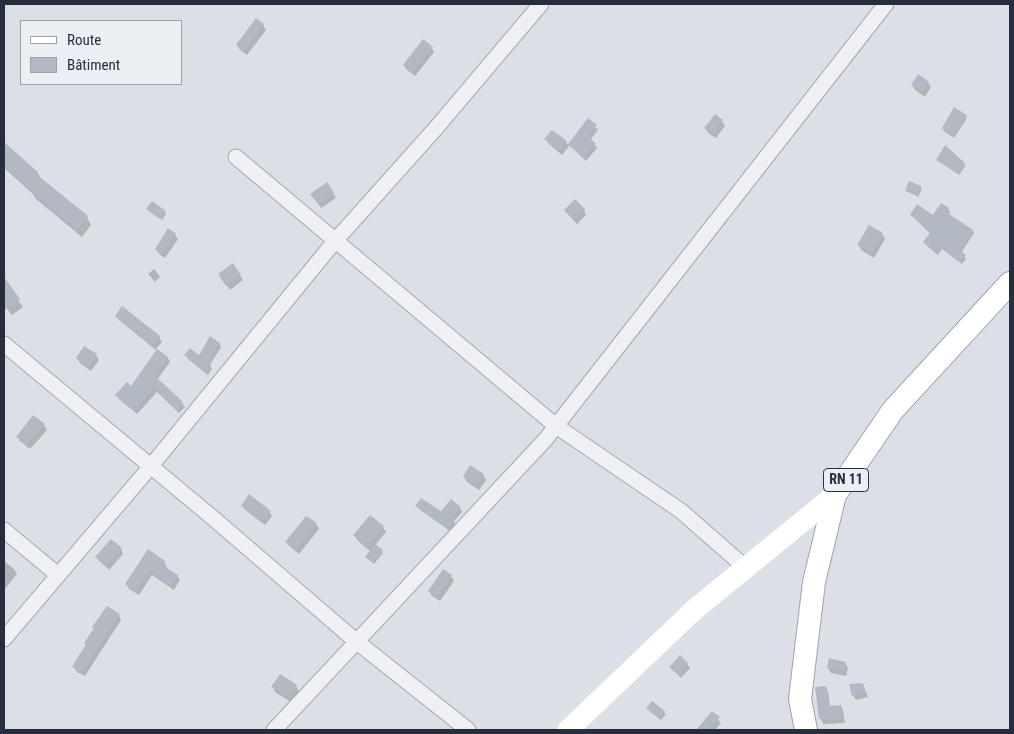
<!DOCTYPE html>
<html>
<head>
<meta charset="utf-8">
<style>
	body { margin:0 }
	#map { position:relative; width:1014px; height:734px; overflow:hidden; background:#dce0e6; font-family:"Roboto Condensed",sans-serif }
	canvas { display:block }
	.frame { position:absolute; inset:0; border:5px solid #262d3c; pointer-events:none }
	.legend { position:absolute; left:20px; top:20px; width:162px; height:65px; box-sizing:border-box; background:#ebeff4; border:1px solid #9ca1aa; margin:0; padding:6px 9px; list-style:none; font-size:15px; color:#262d3c }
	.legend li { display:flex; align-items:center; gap:10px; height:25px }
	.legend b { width:25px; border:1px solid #9ca1aa }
</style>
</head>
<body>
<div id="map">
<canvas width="1014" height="734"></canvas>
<div class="frame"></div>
<ul class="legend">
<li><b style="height:6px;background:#fff"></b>Route</li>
<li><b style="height:14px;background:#b3b9c2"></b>Bâtiment</li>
</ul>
</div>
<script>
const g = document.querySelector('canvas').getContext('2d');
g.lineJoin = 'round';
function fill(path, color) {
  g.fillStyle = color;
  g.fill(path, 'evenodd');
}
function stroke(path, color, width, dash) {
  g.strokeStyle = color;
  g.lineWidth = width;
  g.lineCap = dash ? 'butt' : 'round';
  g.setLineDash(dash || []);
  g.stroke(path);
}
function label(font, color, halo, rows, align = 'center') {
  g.font = font + ' "Roboto Condensed",sans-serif';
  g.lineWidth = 4;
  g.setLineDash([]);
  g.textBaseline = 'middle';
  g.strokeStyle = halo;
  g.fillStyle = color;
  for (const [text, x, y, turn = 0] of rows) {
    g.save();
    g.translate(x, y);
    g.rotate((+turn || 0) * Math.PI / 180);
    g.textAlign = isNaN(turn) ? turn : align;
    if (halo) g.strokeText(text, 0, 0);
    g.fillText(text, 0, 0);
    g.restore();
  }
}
const shadow = new Path2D(`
	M263 25 266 30 247 55 240 50 237 45Z
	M432 48 434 52 415 76 406 69 404 65Z
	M928 83 931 87 925 97 915 90 912 85Z
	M715 115 722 121 725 126 716 138 708 133 705 128Z
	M966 116 967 118 954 138 944 131 943 129Z
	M588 120 598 130 590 140 597 148 586 161 570 145 562 155 549 144 546 139 566 142 568 145Z
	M4 143 37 172 42 180 87 217 91 225 82 237 36 199 32 193 4 168Z
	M937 160 964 164 965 166 959 175Z
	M920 187 922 189 918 197 906 190Z
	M333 193 336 198 321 208 315 199Z
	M147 209 165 212 166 214 162 220Z
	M948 209 950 212 948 215 972 230 974 233 961 253 966 259 962 264 942 249 938 255 926 245 924 242 931 234 911 215 933 217Z
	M584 210 586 215 577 224 565 211Z
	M869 226 882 234 885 239 874 258 861 250 859 245Z
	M175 235 178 239 165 258 159 254 156 249Z
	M233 265 243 280 230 290 222 279Z
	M154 269 160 277 155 282 148 274Z
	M4 279 23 307 12 315 4 305Z
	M123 308 159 337 162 342 156 349 168 358 170 362 157 380 182 403 185 407 179 413 157 392 137 414 119 399 117 395 132 388 157 351 119 320 116 316Z
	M219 343 221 347 210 365 212 369 208 375 188 359 186 355 199 356Z
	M96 355 99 360 91 371 80 363 77 358Z
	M44 425 47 430 30 449 20 441 18 437Z
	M483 475 486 480 479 490 467 482 464 477Z
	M249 496 270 512 272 516 265 525 244 509 242 506Z
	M417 506 442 513 460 508 462 512 454 521 455 523 450 531 419 509Z
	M316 524 319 529 299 554 289 546 287 542Z
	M383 527 386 532 375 545 383 553 374 564 367 557 371 552 357 540 354 535Z
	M121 549 123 554 109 570 97 557Z
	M4 561 14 569 17 574 5 589Z
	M164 562 167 567 166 568 177 575 180 580 174 590 152 575 139 595 129 589 126 584Z
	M451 576 454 581 440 601 432 596 429 591Z
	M119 615 121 620 85 676 77 672 74 667 86 645 85 643Z
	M845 663 848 668 846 676 831 673 828 668Z
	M687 664 690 668 681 678 671 667Z
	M863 684 868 697 856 700 853 695Z
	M296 686 299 691 291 702 275 692 273 687Z
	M826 687 828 692 830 707 841 706 843 711 845 723 823 724 821 719Z
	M652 702 666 714 661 720 647 708Z
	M712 713 721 723 715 730H698Z`);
const building = new Path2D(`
	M256 18 264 24 244 51 236 45Z
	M423 39 433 47 412 73 403 65Z
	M918 74 929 82 922 92 911 85Z
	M954 107 967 115 953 137 942 128Z
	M715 114 723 120 712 134 704 128Z
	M588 118 597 125 588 136 596 144 583 158 568 144Z
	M552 130 567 141 559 151 544 139Z
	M4 142 38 172 36 174 88 216 77 230 30 191 31 190 4 166Z
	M945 145 965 163 958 174 936 160Z
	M909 181 921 186 917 196 905 191Z
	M327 182 334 193 318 204 310 194Z
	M575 199 585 209 574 220 564 210Z
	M152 201 166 211 160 219 146 209Z
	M941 203 949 208 946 212 973 230 960 250 966 255 960 262 940 247 936 252 923 242 930 233 923 227 924 225 910 215 917 204 933 215Z
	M869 225 883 233 871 254 857 245Z
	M168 228 176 234 162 254 155 249Z
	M233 263 241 275 226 286 218 274Z
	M4 277 20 299 4 310Z
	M122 306 160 336 152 346 115 316Z
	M210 336 220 343 208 362 211 364 206 372 184 355 190 348 199 355Z
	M84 346 97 354 88 367 76 358Z
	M157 349 168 357 155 376 183 402 176 410 154 388 134 411 115 395 127 382 131 386Z
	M33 415 45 424 27 445 16 437Z
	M470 465 484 474 476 486 463 477Z
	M249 494 271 511 263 522 241 506Z
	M421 498 441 511 451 499 461 507 452 518 454 519 447 528 415 506Z
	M370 515 384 526 367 547 353 535Z
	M306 516 317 523 296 550 285 542Z
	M111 539 122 548 105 566 95 557Z
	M375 544 383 550 373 563 365 557Z
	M148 549 165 561 162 565 178 575 171 586 149 571 136 591 125 584Z
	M443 569 452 575 437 597 428 591Z
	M107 606 120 614 82 672 72 667 86 644 84 643 94 628 92 627Z
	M680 655 688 663 677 674 669 667Z
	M829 658 846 662 844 672 827 668Z
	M280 674 297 685 289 698 271 687Z
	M863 683 866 693 852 696 849 684Z
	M826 686 828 706 841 705 843 719H819L815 687Z
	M652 701 665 711 659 719 646 708Z
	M712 711 720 717 708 730H696Z`);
const street = new Path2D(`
	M236 157 556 426 681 511 746 568
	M4 344 213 518 357 642 468 730
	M4 530 58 575
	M4 639 151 466 335 241 436 128 541 4
	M274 730 545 440 886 4`);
const secondary = new Path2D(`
	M568 730 694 610 835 495`);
const primary = new Path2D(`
	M806 730 800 699 814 582 835 495 893 410 1010 283`);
const shields = [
	[846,480,45]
];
const shieldNames = [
	["RN 11",846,480]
];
fill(shadow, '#0003');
fill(building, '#b3b9c2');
stroke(street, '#a2a7b0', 17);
stroke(primary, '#9ca4b1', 24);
stroke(street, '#eff0f4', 15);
stroke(secondary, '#fff', 21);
stroke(primary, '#fff', 22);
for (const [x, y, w] of shields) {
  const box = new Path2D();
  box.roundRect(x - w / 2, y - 11.5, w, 23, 4);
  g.fillStyle = '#ebeff4';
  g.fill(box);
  stroke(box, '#262d3c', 1);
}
label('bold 14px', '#262d3c', null, shieldNames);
</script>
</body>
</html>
